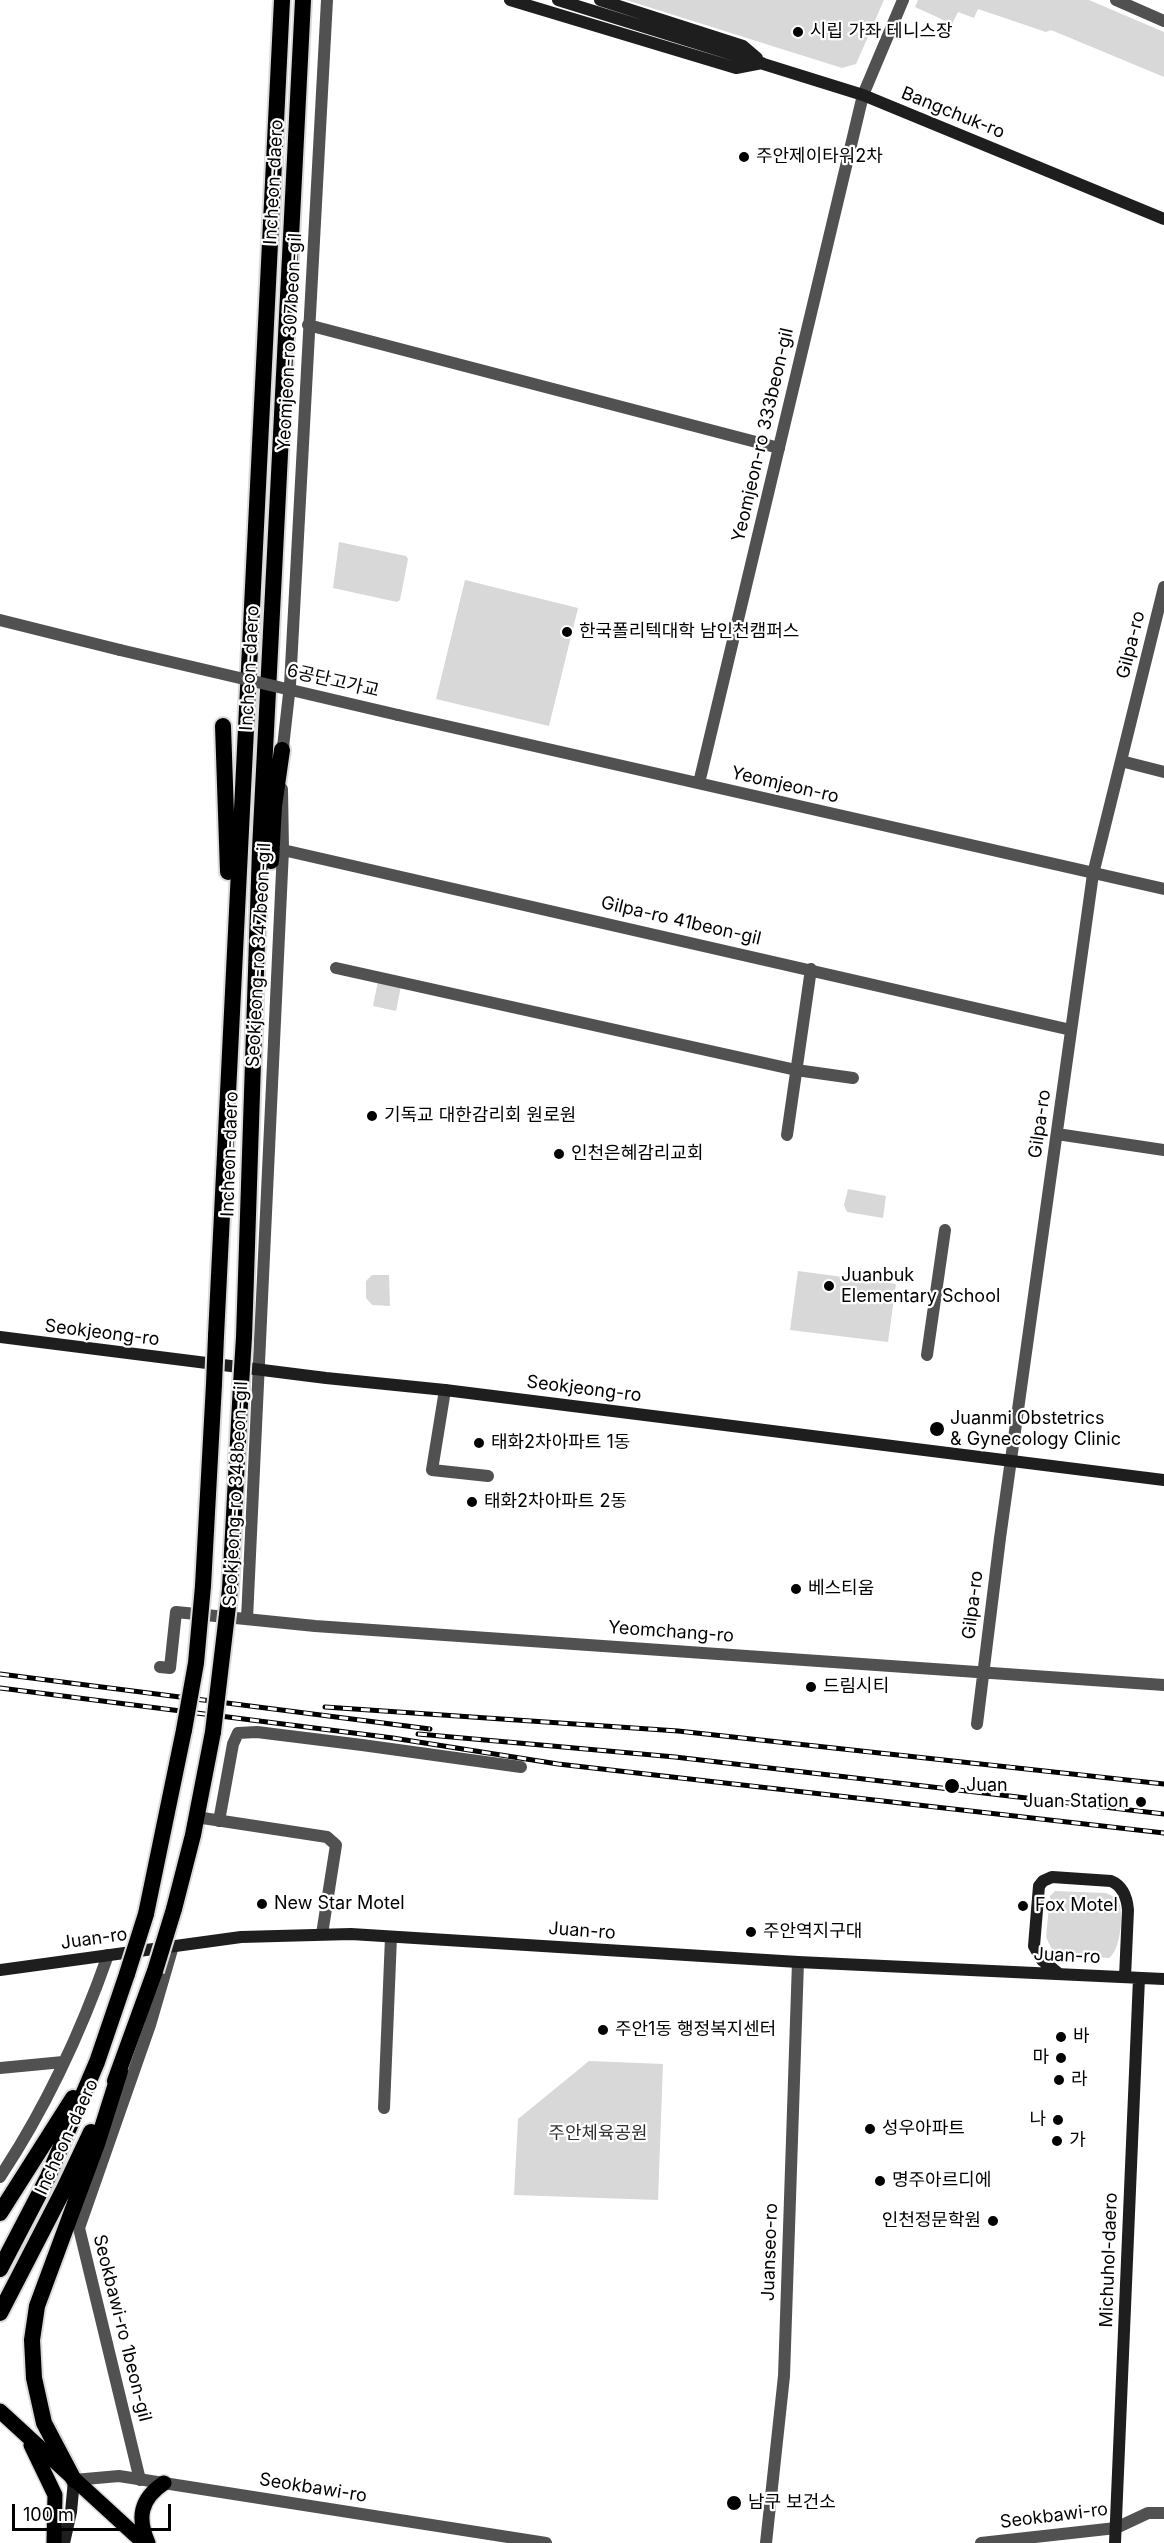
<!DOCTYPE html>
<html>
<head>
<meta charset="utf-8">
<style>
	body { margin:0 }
	#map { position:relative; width:1164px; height:2543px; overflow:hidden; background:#fff; font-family:Inter,sans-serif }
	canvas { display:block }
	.scale { position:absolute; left:12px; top:2504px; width:159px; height:27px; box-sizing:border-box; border:3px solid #000; border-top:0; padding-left:8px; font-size:18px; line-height:21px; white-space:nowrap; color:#000; -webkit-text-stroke:4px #fff; paint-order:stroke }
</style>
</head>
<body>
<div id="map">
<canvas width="1164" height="2543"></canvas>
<div class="scale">100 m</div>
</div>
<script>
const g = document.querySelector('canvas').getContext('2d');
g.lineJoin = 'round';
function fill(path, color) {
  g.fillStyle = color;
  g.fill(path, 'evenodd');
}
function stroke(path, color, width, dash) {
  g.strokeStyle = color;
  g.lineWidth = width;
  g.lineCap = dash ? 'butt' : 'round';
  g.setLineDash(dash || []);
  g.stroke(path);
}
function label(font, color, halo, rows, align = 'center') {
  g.font = font + ' Inter,"Noto Sans KR",sans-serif';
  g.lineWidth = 4.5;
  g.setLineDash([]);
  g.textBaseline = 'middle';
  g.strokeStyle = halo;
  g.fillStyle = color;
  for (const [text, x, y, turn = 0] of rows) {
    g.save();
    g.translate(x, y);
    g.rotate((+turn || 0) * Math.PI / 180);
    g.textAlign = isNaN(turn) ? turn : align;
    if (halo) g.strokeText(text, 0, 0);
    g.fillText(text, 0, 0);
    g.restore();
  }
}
const green = new Path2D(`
	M626 0H884L856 64 842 68Z
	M918 0H1089L1164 32V77L1051 30 1046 32 978 9 974 18 958 12 952 24 915 7Z
	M339 542 406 556 408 559 400 600 397 602 333 588Z
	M465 580 578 608 549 726 436 699Z
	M378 981 401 986 396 1011 373 1006Z
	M848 1189 886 1196 883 1218 847 1212 844 1205Z
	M798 1271 896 1284 888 1342 790 1330Z
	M372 1275H389L390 1306 372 1305 366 1298V1281Z
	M1055 1891 1106 1893 1117 1898C1125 1909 1121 1950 1109 1958L1059 1955 1053 1952 1046 1937 1050 1896Z
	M589 2061 663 2064 658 2200 514 2195 518 2119Z`);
const minor = new Path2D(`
	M1116 0 1164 21
	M308 325 779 448
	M282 756 290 685 327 0
	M1121 761 1164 772
	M283 850 1071 1030
	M336 968 796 1070 853 1078
	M1057 1134 1164 1150
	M787 1135 811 969
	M927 1355 945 1230
	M445 1390 432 1470 488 1476
	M247 1619 283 850 282 789
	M160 1667 170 1668 176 1612 315 1626 1164 1685
	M977 1724 1000 1538 1093 874 1164 587
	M196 1817 327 1837 336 1845 322 1934
	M219 1821 233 1744 238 1733 257 1732 362 1745 521 1767
	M0 2068 63 2062
	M384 2108 391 1937
	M0 2177C45 2109 81 2032 108 1955
	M140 2480 79 2228 150 2025 173 1946`);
const tertiary = new Path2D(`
	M0 620 120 650
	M398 715 1164 889
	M699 783 863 95 903 0
	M74 2480 119 2476 546 2543
	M766 2543 784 2376 798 1962
	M981 2543 1116 2528 1148 2513H1164`);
const secondary = new Path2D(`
	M510 0 736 68 762 63
	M558 0 863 95 1164 219
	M600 0 743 46 757 58
	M0 1337 326 1378 445 1390 1164 1480
	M0 1970 241 1937 351 1934 798 1962 1164 1979
	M1059 1974 1042 1960 1034 1946 1039 1886 1043 1881 1052 1877 1111 1881C1123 1886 1127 1898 1128 1910L1125 1977
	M64 2543 71 2512 74 2480
	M1115 2543 1139 1978`);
const primary = new Path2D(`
	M0 2411 144 2543
	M31 2445 55 2495 54 2543
	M148 2543C137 2518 140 2499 164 2483`);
const trunk = new Path2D(`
	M223 726 228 872
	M271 861 274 806 282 750
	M216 1336 282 0
	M244 1337 260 849 303 0
	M203 1586 214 1384
	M230 1589 241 1385
	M174 1909 193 1835 213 1732
	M146 1914 184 1730
	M115 2081 155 1971
	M0 2213 73 2098
	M0 2269 48 2177 97 2062 127 1974
	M0 2313 64 2189 91 2132
	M74 2480 44 2423 34 2378 32 2340 37 2306 97 2144 120 2071`);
const rail = new Path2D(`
	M0 1674 430 1729
	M0 1688 393 1738 558 1764 1164 1833
	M325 1707 678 1731 1164 1784
	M418 1734 675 1757 1164 1814`);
const tertiaryBridge = new Path2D(`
	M120 650 398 715`);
const trunkBridge = new Path2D(`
	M214 1384 216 1336
	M241 1385 244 1337
	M184 1730 196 1663 203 1586
	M213 1732 230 1589
	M155 1971 174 1909
	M127 1974 146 1914`);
const markers = [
	[798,32,6,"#000"],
	[744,157,6,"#000"],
	[567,632,6,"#000"],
	[372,1116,6,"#000"],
	[559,1154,6,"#000"],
	[829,1286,6,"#000"],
	[937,1429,8,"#000"],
	[479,1443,6,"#000"],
	[472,1502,6,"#000"],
	[796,1589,6,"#000"],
	[811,1687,6,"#000"],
	[952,1786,8,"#000"],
	[1141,1802,6,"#000"],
	[262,1904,6,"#000"],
	[1023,1906,6,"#000"],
	[751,1932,6,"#000"],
	[603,2030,6,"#000"],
	[1061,2037,6,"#000"],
	[1061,2058,6,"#000"],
	[1059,2080,6,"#000"],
	[1058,2120,6,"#000"],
	[870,2129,6,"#000"],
	[1057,2141,6,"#000"],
	[880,2181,6,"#000"],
	[993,2221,6,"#000"],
	[734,2503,8,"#000"]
];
const poiNames = [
	["시립 가좌 테니스장",810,32],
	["주안제이타워2차",756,157],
	["한국폴리텍대학 남인천캠퍼스",579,632],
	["기독교 대한감리회 원로원",384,1116],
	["인천은혜감리교회",571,1154],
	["Juanbuk",841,1276],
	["Elementary School",841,1297],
	["Juanmi Obstetrics",950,1419],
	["& Gynecology Clinic",950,1440],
	["태화2차아파트 1동",491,1443],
	["태화2차아파트 2동",484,1502],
	["베스티움",808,1589],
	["드림시티",823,1687],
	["Juan",966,1786],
	["Juan Station",1129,1802,"right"],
	["New Star Motel",274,1904],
	["Fox Motel",1035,1906],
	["주안역지구대",763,1932],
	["주안1동 행정복지센터",615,2030],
	["바",1073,2037],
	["마",1049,2058,"right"],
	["라",1071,2080],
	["나",1046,2120,"right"],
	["성우아파트",882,2129],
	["가",1069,2141],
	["명주아르디에",892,2181],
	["인천정문학원",981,2221,"right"],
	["남구 보건소",748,2503]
];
const streetNames = [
	["Bangchuk-ro",953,113,22],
	["Incheon-daero",274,182,-87],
	["Yeomjeon-ro 307beon-gil",290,342,-87],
	["Yeomjeon-ro 333beon-gil",763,435,-77],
	["Gilpa-ro",1131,645,-76],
	["Incheon-daero",250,668,-87],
	["6공단고가교",333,681,13],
	["Yeomjeon-ro",785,785,13],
	["Gilpa-ro 41beon-gil",681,921,13],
	["Seokjeong-ro 347beon-gil",259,955,-87],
	["Gilpa-ro",1040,1124,-82],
	["Incheon-daero",230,1154,-88],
	["Seokjeong-ro",102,1333,7],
	["Seokjeong-ro",584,1389,7],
	["Seokjeong-ro 348beon-gil",236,1494,-87],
	["Gilpa-ro",973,1605,-83],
	["Yeomchang-ro",671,1632,4],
	["Juan-ro",582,1931,4],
	["Juan-ro",94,1939,-8],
	["Juan-ro",1067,1956,3],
	["Incheon-daero",67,2137,-65],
	["Juanseo-ro",770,2252,-88],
	["Michuhol-daero",1109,2260,-88],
	["Seokbawi-ro 1beon-gil",122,2328,76],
	["Seokbawi-ro",313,2488,9],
	["Seokbawi-ro",1054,2516,-7]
];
const parkNames = [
	["주안체육공원",598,2134]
];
fill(green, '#d8d8d8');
stroke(primary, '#dbdbdb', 18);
stroke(trunk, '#dbdbdb', 20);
stroke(minor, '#515151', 12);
stroke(tertiary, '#515151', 12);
stroke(secondary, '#1e1e1e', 12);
stroke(primary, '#000', 15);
stroke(trunk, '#000', 16);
stroke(rail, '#000', 5);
stroke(rail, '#fff', 3, [9]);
stroke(trunkBridge, '#dbdbdb', 20, []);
stroke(tertiaryBridge, '#515151', 12);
stroke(trunkBridge, '#000', 16);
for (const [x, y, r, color] of markers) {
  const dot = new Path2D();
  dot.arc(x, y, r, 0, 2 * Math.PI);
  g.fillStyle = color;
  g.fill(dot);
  stroke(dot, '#fff', 2);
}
label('18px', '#000', '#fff', poiNames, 'left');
label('18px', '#000', '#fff', streetNames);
label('18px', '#2f2f2f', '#fff', parkNames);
</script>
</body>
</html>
